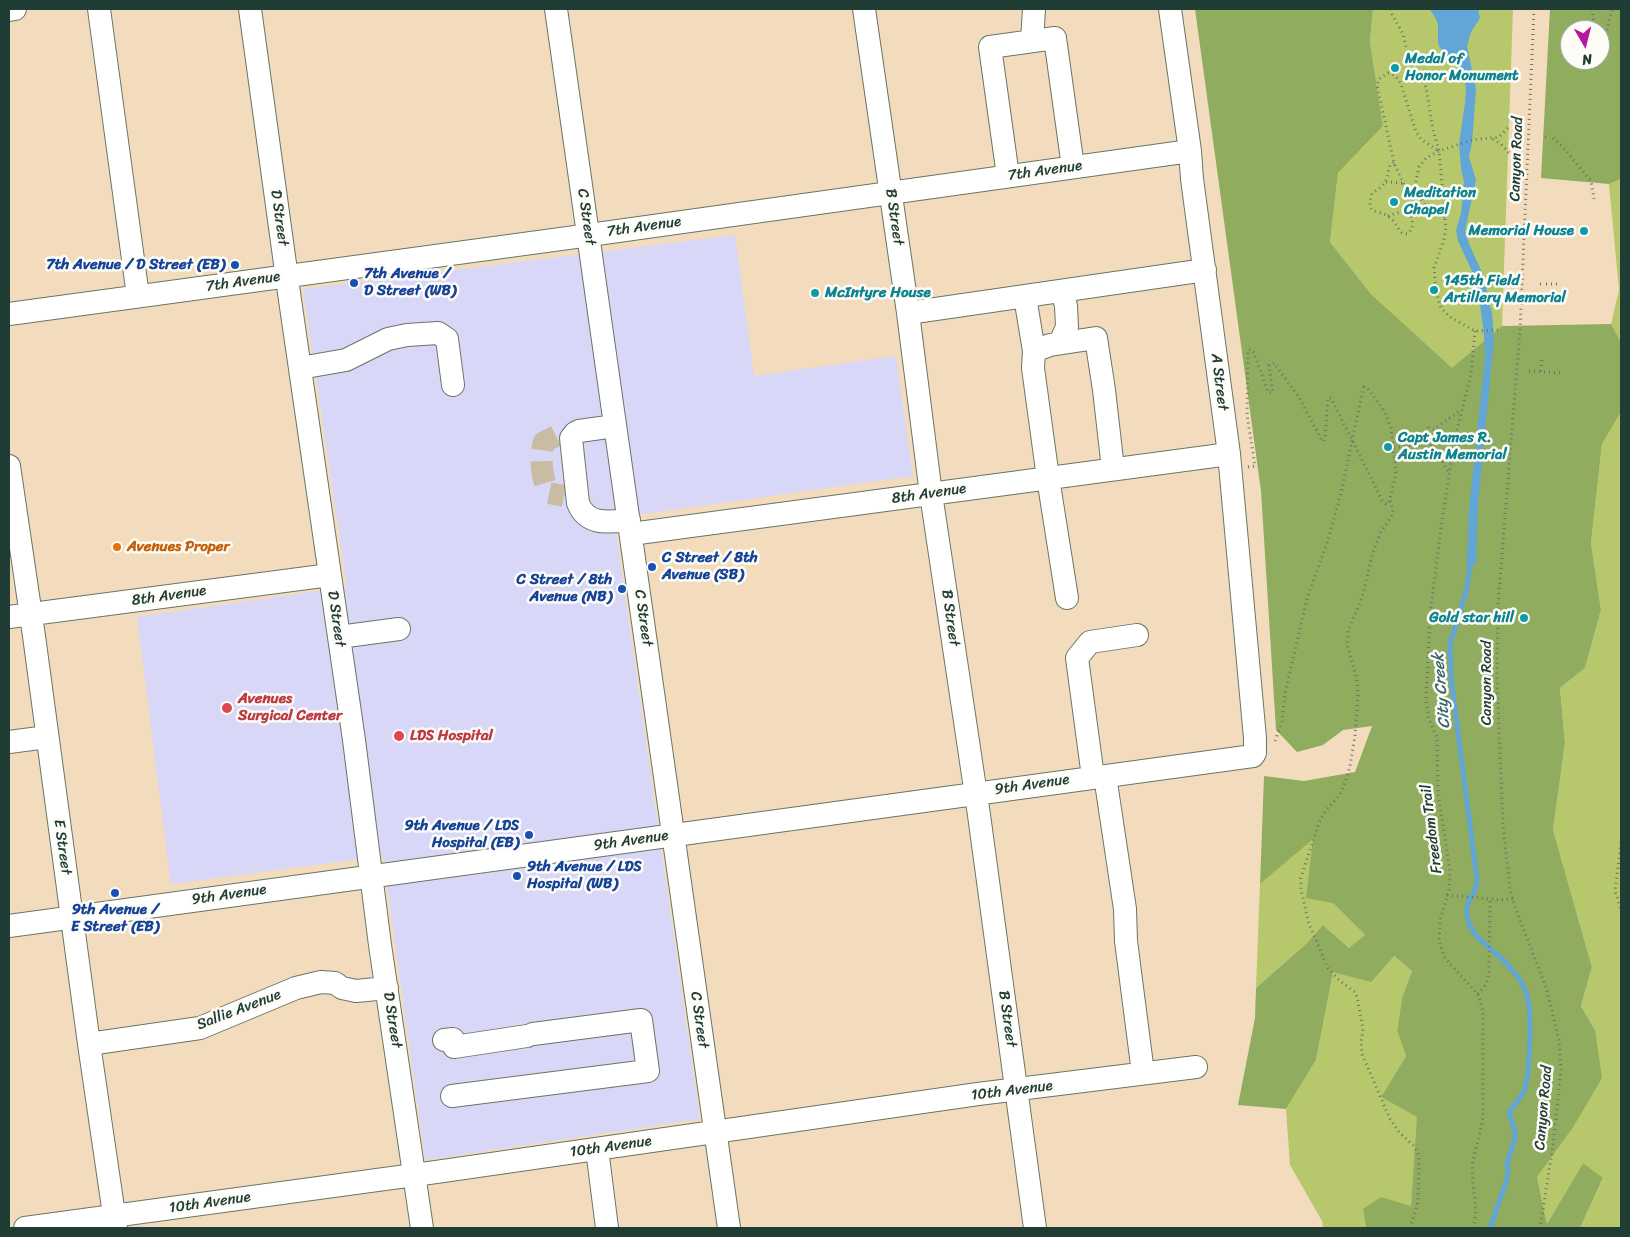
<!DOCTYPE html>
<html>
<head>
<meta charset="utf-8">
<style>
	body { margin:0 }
	#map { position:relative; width:1630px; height:1237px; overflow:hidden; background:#f3dcbd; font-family:Sriracha,sans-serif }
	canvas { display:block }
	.frame { position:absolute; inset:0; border:10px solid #1f3d34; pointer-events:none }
	.north { position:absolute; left:1560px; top:20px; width:50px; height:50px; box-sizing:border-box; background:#fdfcf7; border:1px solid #a4b0a9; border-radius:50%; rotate:172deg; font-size:14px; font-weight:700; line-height:20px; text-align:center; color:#1f3d34 }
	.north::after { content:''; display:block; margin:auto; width:18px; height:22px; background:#b5179e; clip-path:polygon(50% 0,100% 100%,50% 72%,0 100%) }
</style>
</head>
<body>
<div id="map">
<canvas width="1630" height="1237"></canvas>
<div class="frame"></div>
<div class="north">N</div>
</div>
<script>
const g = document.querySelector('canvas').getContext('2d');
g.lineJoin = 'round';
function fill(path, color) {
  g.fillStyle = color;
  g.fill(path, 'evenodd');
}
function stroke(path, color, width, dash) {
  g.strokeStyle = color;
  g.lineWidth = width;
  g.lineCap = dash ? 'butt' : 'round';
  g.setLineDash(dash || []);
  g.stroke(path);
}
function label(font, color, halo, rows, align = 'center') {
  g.font = font + ' Sriracha,sans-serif';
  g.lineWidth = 5;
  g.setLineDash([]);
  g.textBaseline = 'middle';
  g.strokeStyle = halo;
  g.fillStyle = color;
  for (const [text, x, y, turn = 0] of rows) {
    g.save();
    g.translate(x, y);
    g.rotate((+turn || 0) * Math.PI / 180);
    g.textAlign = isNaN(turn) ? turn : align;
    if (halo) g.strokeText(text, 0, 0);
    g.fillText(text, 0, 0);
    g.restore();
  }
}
const built = new Path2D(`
	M735 235 754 376 896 356 913 476 614 518 700 1119 425 1160 383 856 171 884 137 617 347 587 303 289Z`);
const green = new Path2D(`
	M1373 9H1513L1502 326 1452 369 1371 294 1330 242 1338 173 1383 126 1370 42Z
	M1621 179V342L1611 324 1619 290 1609 184Z
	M1621 412V1228H1580L1603 1179 1583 1163 1547 1224 1537 1177 1572 1129 1595 1030 1581 1006 1592 967 1553 830 1565 743 1560 688 1585 668 1601 610 1591 543 1602 444Z
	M1313 838 1333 903 1365 935 1350 949 1323 925 1307 943 1256 988 1260 884Z
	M1394 956 1412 971 1402 998 1397 1029 1406 1056 1381 1097 1418 1117 1411 1207 1363 1209 1366 1228H1323L1322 1221 1290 1165 1286 1109 1316 1060 1333 971Z`);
const forest = new Path2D(`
	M1195 9H1373L1370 42 1383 126 1338 173 1330 242 1371 294 1452 368 1502 326 1611 324 1621 342V412L1602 444 1591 543 1601 610 1585 668 1560 688 1565 743 1553 830 1592 967 1581 1006 1595 1030 1602 1078 1572 1129 1537 1177 1547 1224 1583 1163 1603 1178 1580 1228H1366L1363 1209 1381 1197 1411 1206 1417 1117 1381 1097 1406 1056 1397 1030 1402 998 1412 971 1394 956 1371 982 1333 972 1316 1060 1286 1109 1238 1105 1255 1018 1256 988 1307 943 1323 925 1349 948 1365 935 1333 903 1306 898 1313 839 1260 884 1264 776 1304 781 1355 772 1372 726 1343 730 1323 745 1297 752 1276 730 1261 491Z
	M1550 9H1621V179L1609 184 1541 178ZM1570 30H1600V60H1570Z`);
const water = new Path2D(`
	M1429 9H1478L1480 18 1471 32 1467 46 1476 89 1472 143 1469 157 1476 180 1465 231 1469 244 1485 279 1488 300 1492 312 1494 339 1478 504 1476 565 1466 564 1467 556 1469 511 1485 357 1484 334 1477 282 1458 241 1456 230 1461 213 1464 182 1461 169 1459 144 1465 103 1466 87 1459 69 1440 48 1438 43V24L1434 15Z`);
const stream = new Path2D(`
	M1471 559 1466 592 1450 644 1451 678 1477 879C1477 882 1476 886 1475 890 1471 898 1465 905 1467 915 1470 938 1492 947 1507 964 1515 973 1524 983 1527 996 1532 1012 1530 1075 1524 1091 1520 1099 1513 1105 1509 1113L1515 1131V1138L1507 1163 1508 1169 1507 1179 1490 1228`);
const minorTunnel = new Path2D(`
	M556 436 544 442C539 457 542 480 549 493L564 496`);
const path = new Path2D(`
	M1391 9 1392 14 1403 34 1409 59 1426 87 1433 130 1439 151 1446 228 1444 239 1434 268 1436 291 1441 308 1450 317 1475 331 1501 330
	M1534 9 1520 330 1498 605 1497 679 1503 826 1510 889 1515 907 1547 990 1559 1041 1561 1070 1553 1145 1540 1228
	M1592 9 1595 30
	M1600 42H1602L1605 38 1612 9
	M1545 137H1549
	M1553 138 1563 147 1591 181 1594 199
	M1493 139 1501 144 1509 153
	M1394 163 1390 165C1385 183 1388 183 1372 193 1365 217 1378 208 1389 217 1395 221 1397 228 1402 233L1407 234 1411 230 1413 224 1409 209 1410 198 1394 163 1377 85 1379 79 1388 73C1395 74 1397 78 1401 84L1416 132 1421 139 1438 151
	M1386 182 1404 183
	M1388 216 1409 209
	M1445 217 1430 212 1419 195 1415 185 1419 167 1426 158 1439 151 1472 140 1499 137 1510 126
	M1540 284H1544
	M1546 284H1560
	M1529 371 1563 373
	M1541 371 1542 357
	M1428 427 1433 457
	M1429 433 1461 410
	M1431 445 1449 472
	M1394 448 1431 443
	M1248 467 1255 466 1247 415 1248 352 1249 349 1253 351 1268 392 1272 393 1273 391 1269 367V365L1274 363 1299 397 1322 441H1324L1325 437 1328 398H1331L1382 500 1386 504 1389 503 1396 473 1391 428 1385 412 1368 389 1364 387 1363 389 1341 493 1327 543 1307 599 1285 693 1282 722 1275 741
	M1390 501 1393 509 1392 515 1381 532 1373 552 1362 598 1348 631 1347 644 1357 680 1358 696 1355 736 1350 766 1345 783 1339 796 1326 810 1318 825 1301 878V889L1308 921 1323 957 1328 968 1339 980 1355 992 1357 997 1363 1029 1361 1043 1362 1054 1390 1119 1399 1132 1413 1145 1418 1153 1419 1161 1418 1202 1410 1228
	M1621 843 1615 891 1621 910
	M1447 895 1501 900 1513 899
	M1478 994 1486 984 1489 974 1490 899
	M1473 1228C1480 1207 1470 1184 1473 1162 1476 1145 1482 1130 1483 1113V1012L1480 1000 1477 993 1449 963 1444 956 1439 940 1440 920 1449 890 1450 871 1438 793 1437 738 1429 719 1426 700 1430 615 1442 520 1456 434 1471 374 1475 331`);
const minor = new Path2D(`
	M99 9 138 296
	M250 9 290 300 354 740 380 945 422 1228
	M556 9 729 1228
	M864 9 908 313 931 494 979 815 1035 1228
	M9 10 15 9
	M1032 41 1034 9
	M1008 176 990 47 1055 38 1073 167
	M1025 297 1034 351 1033 368 1048 478 1067 598
	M908 313 1205 270
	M9 314 568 238 1190 151
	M1060 343 1067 327 1066 306 1062 291
	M1034 351 1050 345 1096 338 1104 390 1113 469
	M300 368 346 360 388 339 407 335 438 333 447 339 453 385
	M615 426 579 431 575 433 571 438 578 503C587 526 608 522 629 520
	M9 466 34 636 89 1044 116 1228
	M631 534 1229 454
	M9 617 330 575
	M339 637 399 629
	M9 742 47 737
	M1105 776 1125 909 1126 941 1143 1073
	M1093 777 1077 658 1090 642 1137 635
	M9 926 1253 756 1255 753V738L1229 454 1192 179 1190 151 1170 9
	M444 1040 453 1039 454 1047 527 1036
	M89 1044 200 1028 296 988 321 982 335 983 342 988 356 991 387 988
	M452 1096 648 1071 641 1020 533 1034
	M597 1149 607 1228
	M25 1228 436 1172 978 1094 1196 1067`);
const markers = [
	[1395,68,5,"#0f9aa8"],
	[1394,202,5,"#0f9aa8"],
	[1584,231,5,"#0f9aa8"],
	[235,265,5,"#1a4fb4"],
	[354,283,5,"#1a4fb4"],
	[1434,290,5,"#0f9aa8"],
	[815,293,5,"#0f9aa8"],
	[1388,447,5,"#0f9aa8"],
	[117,547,5,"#e8710a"],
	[652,567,5,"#1a4fb4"],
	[622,589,5,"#1a4fb4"],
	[1524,618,5,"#0f9aa8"],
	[227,708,6,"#e0444e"],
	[399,736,6,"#e0444e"],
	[529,835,5,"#1a4fb4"],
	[517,876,5,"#1a4fb4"],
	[115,893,5,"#1a4fb4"]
];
const cultureNames = [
	["Medal of",1405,59],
	["Honor Monument",1405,76],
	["Meditation",1404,193],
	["Chapel",1404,210],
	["Memorial House",1574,231,"right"],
	["145th Field",1444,281],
	["Artillery Memorial",1444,298],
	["McIntyre House",825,293],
	["Capt James R.",1398,438],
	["Austin Memorial",1398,455],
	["Gold star hill",1514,618,"right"]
];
const streetNames = [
	["Canyon Road",1517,159,-88],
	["7th Avenue",1045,171,-8],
	["C Street",586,217,82],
	["B Street",894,217,82],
	["D Street",279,218,82],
	["7th Avenue",644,227,-8],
	["7th Avenue",243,282,-8],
	["A Street",1219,382,83],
	["8th Avenue",929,494,-8],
	["8th Avenue",169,596,-8],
	["C Street",643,618,82],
	["B Street",950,618,82],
	["D Street",336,619,82],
	["Canyon Road",1487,683,-90],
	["9th Avenue",1032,785,-8],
	["Freedom Trail",1432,829,-97],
	["9th Avenue",631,841,-8],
	["E Street",62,847,82],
	["9th Avenue",229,895,-8],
	["Sallie Avenue",239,1010,-21],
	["B Street",1007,1019,82],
	["D Street",392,1020,81],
	["C Street",699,1020,82],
	["10th Avenue",1012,1091,-7],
	["Canyon Road",1544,1108,-85],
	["10th Avenue",611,1147,-8],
	["10th Avenue",210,1203,-8]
];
const transitNames = [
	["7th Avenue / D Street (EB)",225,265],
	["7th Avenue /",364,274,"left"],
	["D Street (WB)",364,291,"left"],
	["C Street / 8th",662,558,"left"],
	["Avenue (SB)",662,575,"left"],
	["C Street / 8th",612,580],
	["Avenue (NB)",612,597],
	["9th Avenue / LDS",519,826],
	["Hospital (EB)",519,843],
	["9th Avenue / LDS",527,867,"left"],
	["Hospital (WB)",527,884,"left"],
	["9th Avenue /",115,910,"center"],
	["E Street (EB)",115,927,"center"]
];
const foodNames = [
	["Avenues Proper",127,547]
];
const healthNames = [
	["Avenues",238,699],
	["Surgical Center",238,716],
	["LDS Hospital",410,736]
];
const waterNames = [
	["City Creek",1442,691,-95]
];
fill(built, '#d9d7f7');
fill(green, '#b6c86b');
fill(forest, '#90ac5f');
fill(water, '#61a6d6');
stroke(stream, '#61a6d6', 5);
stroke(minorTunnel, '#c9bca2', 22, [22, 11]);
stroke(minor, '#697564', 24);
stroke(path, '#697564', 3, [1, 4]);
stroke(minor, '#fff', 22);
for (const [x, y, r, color] of markers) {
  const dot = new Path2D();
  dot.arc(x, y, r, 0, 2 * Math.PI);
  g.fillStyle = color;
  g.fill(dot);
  stroke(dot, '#fdfcf7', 2);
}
label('bold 15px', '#0d838f', '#fdfcf7', cultureNames, 'left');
label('15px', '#1f3d34', '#fdfcf7', streetNames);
label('bold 15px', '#164399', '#fdfcf7', transitNames, 'right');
label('bold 15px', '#c56008', '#fdfcf7', foodNames, 'left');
label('bold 15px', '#be3a42', '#fdfcf7', healthNames, 'left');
label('italic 16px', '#36626d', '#fdfcf7', waterNames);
</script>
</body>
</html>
